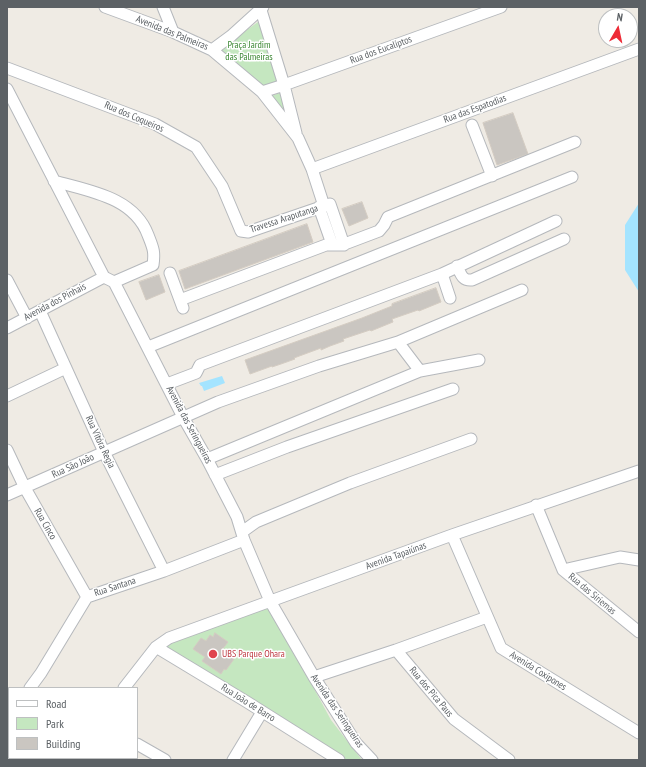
<!DOCTYPE html>
<html>
<head>
<meta charset="utf-8">
<style>
	body { margin:0 }
	#map { position:relative; width:646px; height:767px; overflow:hidden; background:#efebe4; font-family:"PT Sans Narrow",sans-serif }
	canvas { display:block }
	.frame { position:absolute; inset:0; border:8px solid #5c6165; pointer-events:none }
	.legend { position:absolute; left:8px; top:687px; width:130px; height:72px; box-sizing:border-box; background:#fff; border:1px solid #bec0c1; margin:0; padding:5px 7px; list-style:none; font-size:12px; color:#5c6165 }
	.legend li { display:flex; align-items:center; gap:8px; height:20px }
	.legend b { width:20px; border:1px solid #bec0c1 }
	.north { position:absolute; left:598px; top:8px; width:40px; height:40px; box-sizing:border-box; background:#fff; border:1px solid #bec0c1; border-radius:50%; rotate:9deg; font-size:11px; font-weight:700; line-height:16px; text-align:center; color:#5c6165 }
	.north::after { content:''; display:block; margin:auto; width:14px; height:18px; background:#ee2b37; clip-path:polygon(50% 0,100% 100%,50% 72%,0 100%) }
</style>
</head>
<body>
<div id="map">
<canvas width="646" height="767"></canvas>
<div class="frame"></div>
<ul class="legend">
<li><b style="height:5px;background:#fff"></b>Road</li>
<li><b style="height:11px;background:#c5e7c0"></b>Park</li>
<li><b style="height:11px;background:#cac6c1"></b>Building</li>
</ul>
<div class="north">N</div>
</div>
<script>
const g = document.querySelector('canvas').getContext('2d');
g.lineJoin = 'round';
function fill(path, color) {
  g.fillStyle = color;
  g.fill(path, 'evenodd');
}
function stroke(path, color, width, dash) {
  g.strokeStyle = color;
  g.lineWidth = width;
  g.lineCap = dash ? 'butt' : 'round';
  g.setLineDash(dash || []);
  g.stroke(path);
}
function label(font, color, halo, rows, align = 'center') {
  g.font = font + ' "PT Sans Narrow",sans-serif';
  g.lineWidth = 3;
  g.setLineDash([]);
  g.textBaseline = 'middle';
  g.strokeStyle = halo;
  g.fillStyle = color;
  for (const [text, x, y, turn = 0] of rows) {
    g.save();
    g.translate(x, y);
    g.rotate((+turn || 0) * Math.PI / 180);
    g.textAlign = isNaN(turn) ? turn : align;
    if (halo) g.strokeText(text, 0, 0);
    g.fillText(text, 0, 0);
    g.restore();
  }
}
const green = new Path2D(`
	M258 22 280 84 263 89 217 51Z
	M283 92 292 128 268 97Z
	M269 605 331 720 362 760H342L168 649 165 644Z`);
const water = new Path2D(`
	M639 203V292L625 270V225Z
	M222 376 225 383 204 391 202 386H201L199 383Z`);
const building = new Path2D(`
	M513 113 528 154 497 165 483 123Z
	M362 202 368 218 349 226 342 209Z
	M307 224 313 242 185 289 179 271Z
	M159 275 165 292 146 300 139 282Z
	M436 288 441 302 419 311 418 310 392 319 393 322 371 331 370 330 343 339 344 341 330 346 321 350V348L294 358 295 359 281 364 272 367V366L250 374 245 360 362 318 392 306V304Z
	M215 633 228 642 221 651 234 659 226 670 224 669 221 674 202 661 205 657 193 649 201 638 206 641 210 635 213 637Z`);
const minor = new Path2D(`
	M105 7 173 32 212 50 262 92 298 138 312 169 324 206
	M163 7 173 32
	M260 7 284 85 296 133
	M212 50 231 36 263 7
	M7 68 155 124 196 147 222 186 241 231 248 232 330 204 344 245
	M7 89 104 277 114 282 183 417 207 459 237 517 244 540 270 601 314 677 356 743 372 760
	M262 92 284 85 501 7
	M472 125 492 176
	M312 169 639 49
	M54 181C89 191 134 197 148 235 153 248 155 251 153 265L114 282
	M319 207 332 244
	M457 266C461 274 462 281 472 280L564 239
	M170 273 183 308
	M442 274 450 298
	M7 280 27 318
	M180 300 326 245H342L379 231 384 225 388 217 575 142
	M40 311 104 452 164 571
	M7 328 104 277
	M398 342 522 290
	M148 347 572 177
	M167 384 196 373 200 365 442 274 556 221
	M7 396 66 368
	M7 450 25 488 87 597
	M207 459 420 371 479 360
	M215 475 287 447 453 389
	M7 495 218 402 319 366 398 342 420 371
	M536 505 563 570 639 632
	M242 532 256 522 350 483 471 439
	M452 535 501 648 639 733
	M563 570 620 557 639 560
	M156 647 247 702 339 760
	M396 650 454 719 509 760
	M314 677 396 650 487 617
	M30 688 41 673 87 597 164 571 244 540
	M124 688 156 647 169 638 452 535 639 471
	M7 720 9 717
	M137 744 165 760
	M7 758 10 760
	M71 760 73 758
	M233 760 262 712`);
const markers = [
	[213,654,5,"#e0444e"]
];
const streetNames = [
	["Avenida das Palmeiras",172,33,22],
	["Rua dos Eucaliptos",381,50,-20],
	["Rua das Espatodias",475,109,-20],
	["Rua dos Coqueiros",134,117,23],
	["Travessa Araputanga",284,219,-18],
	["Avenida dos Pinhais",55,302,-28],
	["Avenida das Seringueiras",189,425,62],
	["Rua Vitóra Regia",100,442,65],
	["Rua São João",73,466,-25],
	["Rua Cinco",45,524,60],
	["Avenida Tapaiúnas",396,556,-20],
	["Rua Santana",115,587,-18],
	["Rua das Siriemas",592,594,40],
	["Avenida Coxipones",538,671,32],
	["Rua dos Pica Paus",431,692,50],
	["Rua João de Barro",248,703,32],
	["Avenida das Seringueiras",337,711,56]
];
const parkNames = [
	["Praça Jardim",249,45],
	["das Palmeiras",249,57]
];
const healthNames = [
	["UBS Parque Ohara",222,654]
];
fill(green, '#c5e7c0');
fill(water, '#a4e4ff');
fill(building, '#cac6c1');
stroke(building, '#d4ccc2', 1);
stroke(minor, '#b5b8bc', 13);
stroke(minor, '#fff', 11);
for (const [x, y, r, color] of markers) {
  const dot = new Path2D();
  dot.arc(x, y, r, 0, 2 * Math.PI);
  g.fillStyle = color;
  g.fill(dot);
  stroke(dot, '#fff', 1.5);
}
label('10px', '#5c6165', '#fff', streetNames);
label('10px', '#3a8632', '#fff', parkNames);
label('10px', '#be3a42', '#fff', healthNames, 'left');
</script>
</body>
</html>
